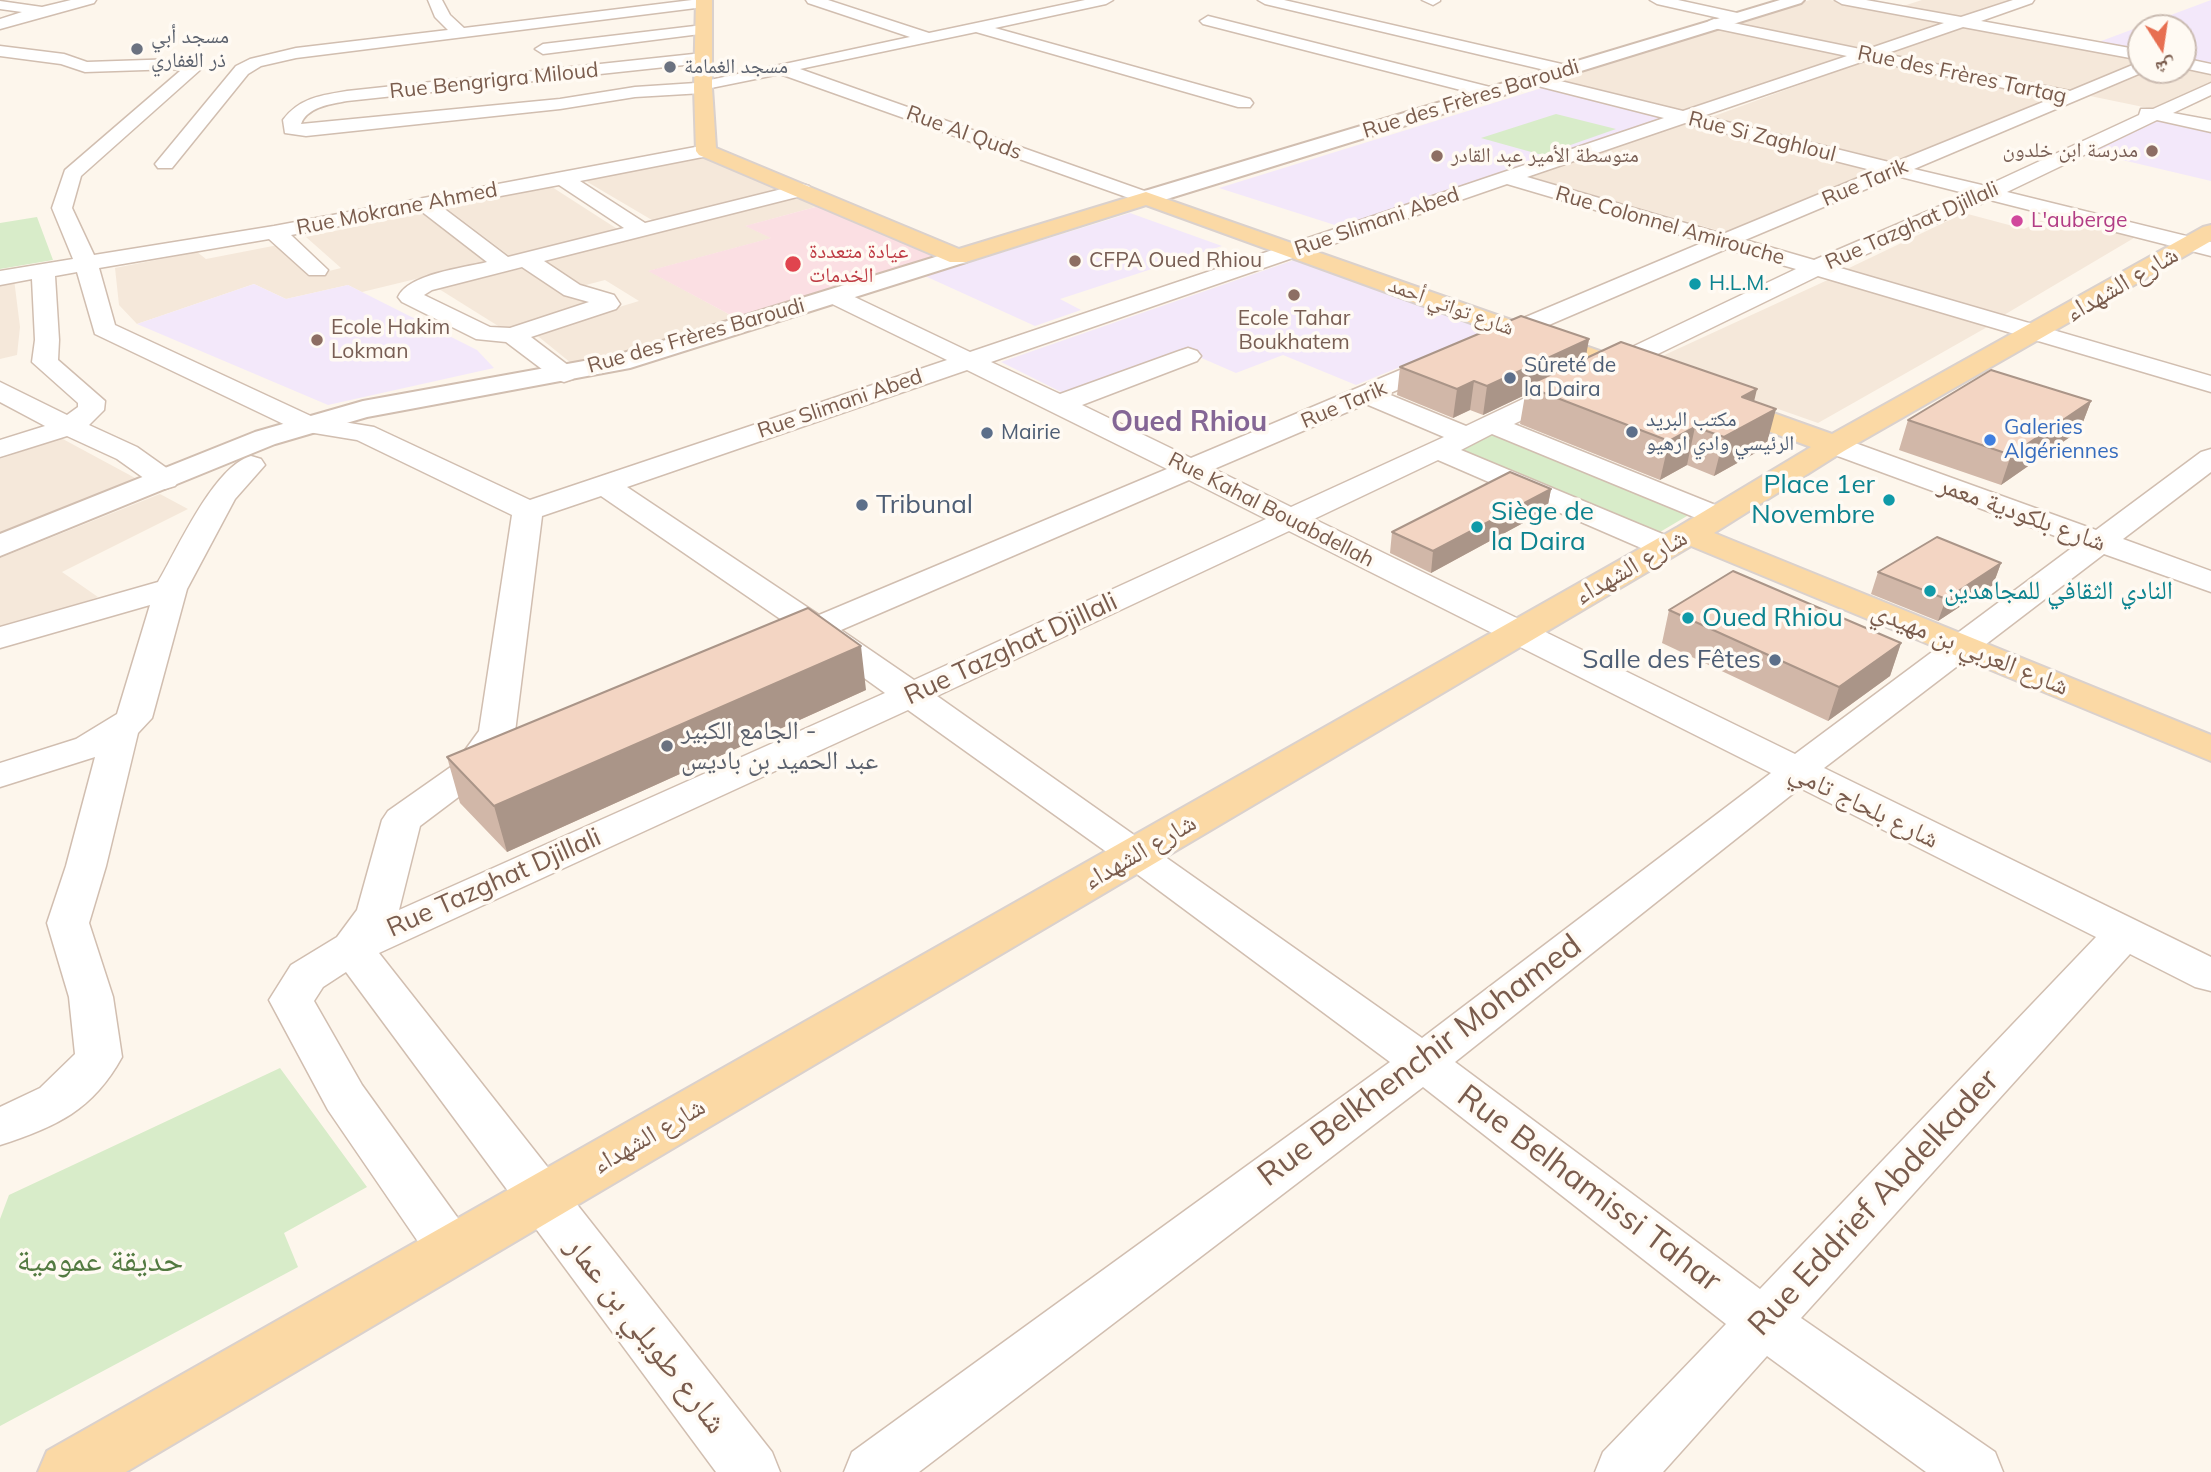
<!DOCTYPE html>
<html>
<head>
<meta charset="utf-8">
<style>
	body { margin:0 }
	#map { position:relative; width:2211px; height:1472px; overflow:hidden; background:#fdf6ec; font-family:Mulish,"Noto Naskh Arabic",sans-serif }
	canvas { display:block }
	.north { position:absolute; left:2127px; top:14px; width:70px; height:70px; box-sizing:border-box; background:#fffaf3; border:2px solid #cabbb1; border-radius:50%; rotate:168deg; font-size:19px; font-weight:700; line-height:28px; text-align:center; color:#7a5c4d }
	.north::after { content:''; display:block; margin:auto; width:24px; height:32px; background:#e76f51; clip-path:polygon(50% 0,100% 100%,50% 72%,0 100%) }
</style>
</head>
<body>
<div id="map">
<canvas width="2211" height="1472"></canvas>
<div class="north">ش</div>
</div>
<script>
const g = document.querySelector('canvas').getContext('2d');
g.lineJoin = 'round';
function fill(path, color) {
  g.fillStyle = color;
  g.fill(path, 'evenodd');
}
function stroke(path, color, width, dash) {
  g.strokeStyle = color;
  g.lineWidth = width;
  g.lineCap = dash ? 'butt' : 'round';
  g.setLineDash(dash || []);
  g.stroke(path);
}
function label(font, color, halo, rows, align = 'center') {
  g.font = font + ' Mulish,"Noto Naskh Arabic",sans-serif';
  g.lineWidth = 7;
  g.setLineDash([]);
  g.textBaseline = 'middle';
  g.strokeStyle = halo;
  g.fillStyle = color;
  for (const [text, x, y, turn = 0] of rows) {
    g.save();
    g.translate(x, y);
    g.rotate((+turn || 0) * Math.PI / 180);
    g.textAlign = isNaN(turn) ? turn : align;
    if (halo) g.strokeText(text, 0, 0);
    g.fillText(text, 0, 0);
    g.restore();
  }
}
const residential = new Path2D(`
	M1810 0H1830L1947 22 1866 50 1733 24Z
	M1922 0H2019L1961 20 1897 8Z
	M1967 25 2141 57V61L2067 91 1884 54Z
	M1722 27 1854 54 1683 112 1552 80Z
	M1870 59 2057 97 1891 165 1706 119Z
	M2183 66 2211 71V83L2153 109 2090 96 2152 70H2183Z
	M1688 122 1877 169 1727 233 1531 177Z
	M701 155 782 192 657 223 584 180Z
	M552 187 622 232 511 257 446 208Z
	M792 197 819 206 746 226 772 238 649 271 736 318 618 354 571 363 534 333 639 301 605 280 582 286 542 262Z
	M421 213 486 262 362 292 348 285 286 299 254 284 137 324 119 305 115 268 197 252 206 259 278 245 309 276 341 268 306 237Z
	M1964 213 2024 229 2055 214 2139 235 2004 315 1847 269Z
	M524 268 595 305 503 329 439 289Z
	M1832 278 1989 326 1818 423 1647 363Z
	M14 279 20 327 17 355 0 359V281Z
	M61 438 137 479 0 533V459Z
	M160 494 188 509 62 572 98 597 0 634V558Z`);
const education = new Path2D(`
	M2211 0V65L2183 60V28H2141V52L2096 43Z
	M1545 87 1667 117 1341 227 1219 188Z
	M2153 118 2211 131V181L2097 154 2089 148Z
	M1130 213 1222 246 1060 299 1081 310 1035 326 925 276Z
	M1297 259 1490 330 1356 385 1283 355 1236 373 1183 350 1065 394 1001 362Z
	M254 284 286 299 348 285 477 350 494 368 328 405 137 324Z`);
const medical = new Path2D(`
	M819 206 936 256 736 318 648 271 771 238 745 226Z`);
const green = new Path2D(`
	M1556 114 1616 129 1542 155 1481 138Z
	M37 217 53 260 0 269V223Z
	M1494 433 1692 513 1655 535 1457 451Z
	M280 1068 367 1187 284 1233 298 1267 0 1426V1219L9 1195Z`);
const minor = new Path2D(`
	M71 0H96L94 3 0 29V19L22 12 0 9V1L42 7Z
	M428 0H442L450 15 464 28 692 0H709L711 3 704 7 296 58 261 66 248 74 172 168H158L155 164 236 66 250 59 296 48 448 30 435 17Z
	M806 0H828L929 33 1085 0H1113L1106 4 995 28 1250 99 1253 103 1250 107H1238L976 32 800 69 1153 194 1156 198 1153 202 1146 204 780 74 711 88 703 93 635 97 560 109 306 136 285 133 283 120C299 98 322 95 347 91L703 53 711 58 703 63 347 101C331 104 307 107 301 124L560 99 635 87 696 83 910 37 808 3Z
	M1258 0H1284L1566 65 1574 70 1566 75 1265 4Z
	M1422 0H1440V1L1433 5Z
	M1650 0H1678L1742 14 1745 17 1737 22 1657 4Z
	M1835 0H1866L1961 17 2013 0H2034L2032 3 1981 21 2141 50V60L1963 27 1885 54 2070 91 2135 64 2141 63V70H2148L1914 169 1986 186 2139 115 2141 109H2153L2211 83V95L2173 113 2211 120V132L2157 120 2007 192 2211 242V256L1990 200 1837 267 2211 376V392L1818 276 1514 424 1728 510 1732 516 1728 522 1717 525 1706 522 1492 434 1461 450 1677 540 1682 547 1677 554 1666 556 1655 554 1438 460 1314 519 1795 754 2077 544 1824 451 1820 445 1824 439 1834 437 1844 439 2096 530 2201 452 2211 449V472L2123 539 2211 571V592L2104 554 1824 768 2211 957V991L2195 987 2130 954 1801 1318 1995 1452 2003 1472H1926L1767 1356 1663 1472H1595L1603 1452 1726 1324 1423 1087 919 1472H844L852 1452 1390 1062 1122 863 908 710 379 953 772 1452 780 1472H716L346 972 323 987 314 1001 362 1085 470 1235 478 1250 470 1265 452 1272 434 1265 328 1110 269 1000 291 965 337 937 357 910 382 820 388 811 455 764 479 731 512 515 357 440 296 430 95 334 77 272 55 276 59 340 58 360 105 401 104 410 89 425 137 447 175 474 180 480 175 486 165 489 155 486 117 459 67 436 0 457V440L45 426 0 402V382L67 415 78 407V403L32 362 35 340 32 279 0 285V271L73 259 52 208 65 170 180 71 175 69 85 72 61 64 0 56V46L64 54 87 62 177 59 198 66 200 70 81 176 72 208 94 255 274 226 706 145 716 151 713 155 580 181 645 223 802 184 809 186 812 190 809 194 544 261 580 285 614 295 620 304 616 309 531 337 573 369 577 374 573 379 564 382 555 379 506 342 476 339 402 302 398 297C408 274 463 268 487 262L421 211 291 235 328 270 325 275H309L269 239 99 268 115 325 313 417 374 427 530 500 947 360 826 301 822 296 826 291H842L970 352 1664 118 1530 84 1528 80 1530 76 1536 75 1683 111 1847 56 1709 27 1706 24 1709 21 1714 19 1865 50 1944 23 1842 4ZM1867 60 2053 98 1893 163 1703 116ZM1685 123 1875 171 1723 234 1527 177ZM1897 176 1968 194 1814 260 1745 240ZM1507 184 1704 242 1191 458 1082 405 1197 361 1201 356 1197 351 1188 348 1179 351 1060 394 991 362ZM559 185 624 228 508 257 442 207ZM1726 249 1796 269 1466 426 1388 394ZM522 267 564 295 589 302 510 328 490 327 424 295 432 290ZM967 370 1167 469 819 615 627 487ZM1366 404 1444 437 1291 507 1214 469ZM1189 480 1266 519 914 680 841 630ZM601 496 792 627 770 636 765 643 770 650 782 653 814 642 885 693 399 910 420 826 481 780 515 732 542 516ZM1289 531 1771 773 1422 1038 937 696ZM1800 788 2096 937 1760 1289 1455 1062Z
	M1208 16 1498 89 1501 93 1492 98 1203 24 1200 21Z
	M703 25 711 30 708 33 543 54 535 49 543 44Z
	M2183 58 2211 64V74L2183 68Z
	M251 456 261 459 265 465 235 499 187 589 152 718 138 733 106 866 89 923 113 997 122 1057C93 1110 56 1127 0 1145V1107L40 1088 75 1054 69 997 47 923 66 866 95 757 0 787V763L76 739 117 714 150 605 0 648V627L158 582C177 550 214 466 251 456Z`);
const tertiary = new Path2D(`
	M1780 0H1804L1801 3 1154 203H1138L1135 198 1138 193Z
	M958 250 966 252 970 257 966 262 630 368 367 417 275 444 0 556V534L255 432 363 401 617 355Z`);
const primary = new Path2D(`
	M696 0H712V88L716 148 959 249 1146 192 1648 368 1652 374 1648 380 1638 382 1628 380 1146 205 966 262H950L699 155 696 151 694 88Z
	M2211 225V241L1844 451 1714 533 2211 735V761L1691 546 126 1472H38L47 1451 1678 527 1811 447 1714 411 1710 405 1714 399 1724 397 1734 399 1832 434 2203 227Z`);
const wall = new Path2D(`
	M1589 339 1585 359 1754 401 1766 447 1714 476 1687 465 1660 480 1520 424 1525 395 1483 415 1470 410 1453 418 1397 395 1400 367Z
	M2091 401 2080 430 2001 485 1899 450 1908 420Z
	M1551 489 1547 510 1431 573 1390 553 1392 532Z
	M2001 563 1993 585 1938 621 1871 594 1878 572Z
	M1669 610 1901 643 1890 676 1828 721 1662 643Z
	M866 690 507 852 460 803 447 757Z`);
const shadedWall = new Path2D(`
	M1589 339 1584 367 1526 386 1525 395 1483 415 1487 386Z
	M1474 381 1470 410 1453 418 1457 389Z
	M1757 389 1749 423 1776 409 1766 447 1714 476 1724 437 1742 397Z
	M2091 401 2080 430 2001 485 2011 455Z
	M1695 427 1687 465 1660 480 1669 441Z
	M1551 489 1547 510 1431 573 1433 551Z
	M2001 563 1993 585 1938 621 1946 599Z
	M1901 643 1890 676 1828 721 1839 687Z
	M861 646 866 690 507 852 494 806Z`);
const building = new Path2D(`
	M1521 316 1589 339 1487 386 1474 381 1457 389 1400 367Z
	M1621 342 1757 389 1742 397 1776 409 1724 437 1695 427 1669 441 1526 386Z
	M1991 370 2091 401 2011 455 1908 420Z
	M1510 472 1551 489 1433 551 1392 532Z
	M1937 537 2001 563 1946 599 1878 572Z
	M1733 571 1901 643 1839 687 1669 610Z
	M808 608 861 646 494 806 447 757Z`);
const markers = [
	[137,49,7,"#6b7280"],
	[670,67,7,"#6b7280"],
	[2152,151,7,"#8d6e63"],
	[1437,156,7,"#8d6e63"],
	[2017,221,7,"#d1479c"],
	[1075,261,7,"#8d6e63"],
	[793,264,9,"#e0444e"],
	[1695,284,7,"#0f9aa8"],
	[1294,295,7,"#8d6e63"],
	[317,340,7,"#8d6e63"],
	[1510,378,7,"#5c6f8a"],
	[1632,432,7,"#5c6f8a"],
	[987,433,7,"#5c6f8a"],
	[1990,440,7,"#3f7fe0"],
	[1889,500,7,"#0f9aa8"],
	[862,505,7,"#5c6f8a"],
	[1477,527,7,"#0f9aa8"],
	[1930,591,7,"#0f9aa8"],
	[1688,618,7,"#0f9aa8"],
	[1775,660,7,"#5c6f8a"],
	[667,746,7,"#6b7280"]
];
const farWorshipnames = [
	["مسجد أبي",151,37],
	["ذر الغفاري",151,61],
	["مسجد الغمامة",684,67]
];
const farStreetnames = [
	["Rue des Frères Tartag",1962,75,12],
	["Rue Bengrigra Miloud",494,81,-6],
	["Rue des Frères Baroudi",1471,99,-17],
	["Rue Al Quds",964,133,20],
	["Rue Si Zaghloul",1762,137,14],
	["Rue Tarik",1865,183,-23],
	["Rue Mokrane Ahmed",397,209,-11],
	["Rue Slimani Abed",1377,222,-19],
	["Rue Colonnel Amirouche",1670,226,16],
	["Rue Tazghat Djillali",1912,226,-24],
	["شارع تواتي أحمد",1451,307,20],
	["Rue des Frères Baroudi",696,336,-16],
	["Rue Slimani Abed",840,404,-19],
	["Rue Tarik",1344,405,-23],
	["Rue Kahal Bouabdellah",1271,510,27]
];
const farEducationnames = [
	["مدرسة ابن خلدون",2138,151,"right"],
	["متوسطة الأمير عبد القادر",1451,156],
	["CFPA Oued Rhiou",1089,261],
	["Ecole Tahar",1294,319,"center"],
	["Boukhatem",1294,343,"center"],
	["Ecole Hakim",331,328],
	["Lokman",331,352]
];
const farHotelnames = [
	["L'auberge",2031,221]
];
const farHealthnames = [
	["عيادة متعددة",809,252],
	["الخدمات",809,276]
];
const farCulturenames = [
	["H.L.M.",1709,284]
];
const farServicenames = [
	["Sûreté de",1524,366],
	["la Daira",1524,390],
	["مكتب البريد",1646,420],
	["الرئيسي وادي ارهيو",1646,444],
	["Mairie",1001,433]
];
const farShopnames = [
	["Galeries",2004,428],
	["Algériennes",2004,452]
];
const streetNames = [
	["شارع الشهداء",2122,284,-30],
	["شارع بلكودية معمر",2022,514,20],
	["شارع الشهداء",1631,567,-30],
	["Rue Tazghat Djillali",1011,649,-25],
	["شارع العربي بن مهيدي",1970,649,22],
	["شارع بلحاج تامي",1864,806,26],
	["شارع الشهداء",1140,852,-30],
	["Rue Tazghat Djillali",494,883,-24],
	["شارع الشهداء",649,1136,-30]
];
const cultureNames = [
	["Place 1er",1875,485,"right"],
	["Novembre",1875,515,"right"],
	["Siège de",1491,512],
	["la Daira",1491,542],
	["النادي الثقافي للمجاهدين",1944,591],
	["Oued Rhiou",1702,618]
];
const serviceNames = [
	["Tribunal",876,505],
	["Salle des Fêtes",1761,660,"right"]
];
const worshipNames = [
	["الجامع الكبير -",681,731],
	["عبد الحميد بن باديس",681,761]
];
const farDistrictnames = [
	["Oued Rhiou",1189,423]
];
const nearStreetnames = [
	["Rue Belkhenchir Mohamed",1420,1061,-37],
	["Rue Belhamissi Tahar",1589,1189,37],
	["Rue Eddrief Abdelkader",1874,1203,-47],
	["شارع طويلي بن عمار",646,1335,52]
];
const nearParknames = [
	["حديقة عمومية",100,1261]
];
fill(residential, '#f5e8da');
fill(education, '#f3e8fa');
fill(medical, '#fbdfe3');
fill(green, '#d8ecc9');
stroke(minor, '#d1beb0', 3);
stroke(tertiary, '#d1beb0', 4);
stroke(primary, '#dad1cd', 4);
fill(minor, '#fff');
fill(tertiary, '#fff');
fill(primary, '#fbd9a5');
fill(wall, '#d1b7a8');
fill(shadedWall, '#aa9588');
fill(building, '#f3d5c3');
stroke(building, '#aa9588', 2);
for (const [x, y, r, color] of markers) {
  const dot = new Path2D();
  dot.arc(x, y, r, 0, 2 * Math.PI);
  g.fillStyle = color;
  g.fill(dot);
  stroke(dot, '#fffaf3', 2.5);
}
label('21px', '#5b616d', '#fffaf3', farWorshipnames, 'left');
label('21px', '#7a5c4d', '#fffaf3', farStreetnames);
label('21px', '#785e54', '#fffaf3', farEducationnames, 'left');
label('21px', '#b23c85', '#fffaf3', farHotelnames, 'left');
label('21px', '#be3a42', '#fffaf3', farHealthnames, 'left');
label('21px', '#0d838f', '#fffaf3', farCulturenames, 'left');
label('21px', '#4e5e75', '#fffaf3', farServicenames, 'left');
label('21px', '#366cbe', '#fffaf3', farShopnames, 'left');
label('26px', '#7a5c4d', '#fffaf3', streetNames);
label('26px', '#0d838f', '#fffaf3', cultureNames, 'left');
label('26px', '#4e5e75', '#fffaf3', serviceNames, 'left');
label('26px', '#5b616d', '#fffaf3', worshipNames, 'left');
label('bold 28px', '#846695', '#fffaf3', farDistrictnames);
label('32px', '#7a5c4d', '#fffaf3', nearStreetnames);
label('32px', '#537a41', '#fffaf3', nearParknames);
</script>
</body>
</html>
